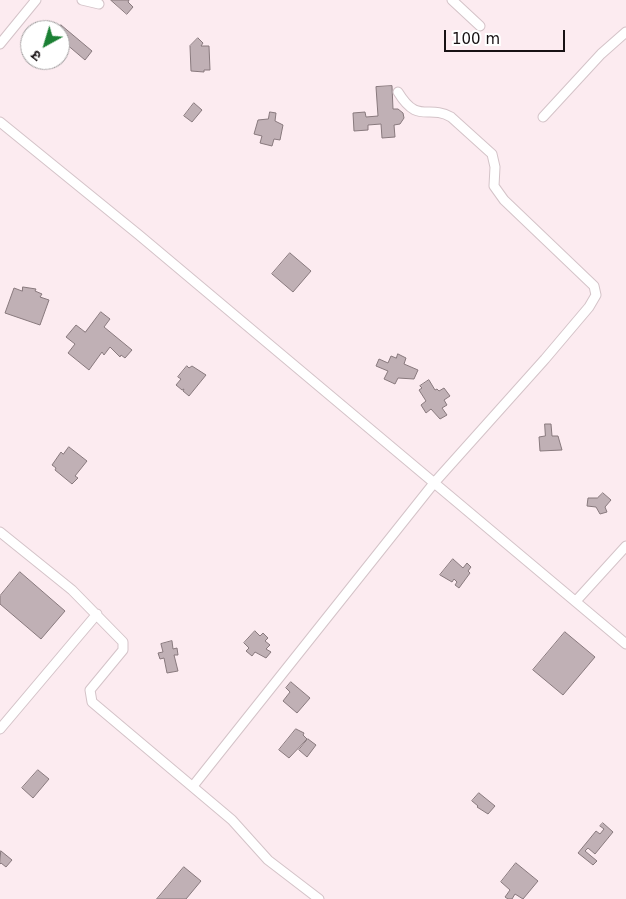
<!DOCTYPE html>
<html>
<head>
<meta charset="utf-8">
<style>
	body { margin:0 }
	#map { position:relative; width:626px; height:899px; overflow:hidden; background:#fcebf0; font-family:"DejaVu Sans","Noto Sans Devanagari",sans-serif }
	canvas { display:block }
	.north { position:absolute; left:20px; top:20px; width:50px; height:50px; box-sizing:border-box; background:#fff; border:1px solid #a3a0a1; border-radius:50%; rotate:219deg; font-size:14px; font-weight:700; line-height:20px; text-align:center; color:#181214 }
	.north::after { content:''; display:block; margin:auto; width:18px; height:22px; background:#1b8034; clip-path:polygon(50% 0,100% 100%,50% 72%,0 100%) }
	.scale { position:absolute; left:444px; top:30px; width:121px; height:22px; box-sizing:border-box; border:2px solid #181214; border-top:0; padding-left:6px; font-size:15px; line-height:18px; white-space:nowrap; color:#181214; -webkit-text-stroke:4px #fff; paint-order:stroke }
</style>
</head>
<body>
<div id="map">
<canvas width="626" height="899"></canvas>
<div class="north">उ</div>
<div class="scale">100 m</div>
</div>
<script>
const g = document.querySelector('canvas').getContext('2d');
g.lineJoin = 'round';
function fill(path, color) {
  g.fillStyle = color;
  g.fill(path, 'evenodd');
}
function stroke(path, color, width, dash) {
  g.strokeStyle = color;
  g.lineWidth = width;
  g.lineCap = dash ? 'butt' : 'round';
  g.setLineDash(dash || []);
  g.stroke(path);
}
const building = new Path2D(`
	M111 0H129L128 2 133 7 127 14Z
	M61 25 92 51 85 60 65 43 61 47 60 46V30H57Z
	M198 38 203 43 201 46H209L210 70H204V72L191 71 190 46Z
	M392 86 393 109H398L403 113 404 118 400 124 394 125 395 137 382 138 381 124 368 125V130L354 131 353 113 365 112 366 117 378 116 376 87Z
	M194 103 202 110 192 122 184 116Z
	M270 112 276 113 275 121 283 125 280 140 274 139 272 146 260 143 262 136 254 134 258 120 268 119Z
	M290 253 311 271 293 292 272 274Z
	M23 287 36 289 35 291 42 294 40 297 49 300 40 325 5 313 14 288 22 291Z
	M101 312 110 319 104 327 132 350 125 358 121 355 120 357 110 347 104 355 102 352 89 370 68 353 75 344 66 337 76 325 85 332Z
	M398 354 406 358 404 364 418 370 414 379 398 378 395 384 384 379 388 371 376 366 379 359 388 363 391 356 396 358Z
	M187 366 189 368 192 366 206 375 189 396 183 391 184 389 182 390 176 385 181 379 178 377Z
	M429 380 435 390 437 389 439 391 444 388 450 396 444 400 447 405 442 408 447 415 440 419 431 409 426 413 421 405 426 401 419 390 422 388 420 386Z
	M545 424H551L552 436H558L562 450 540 451 539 437 545 436Z
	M69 447 87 461 75 476 78 478 72 484 55 470 56 468 52 465 61 452 63 454Z
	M603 493 611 500 605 507 607 512 600 514 596 507 587 506 588 498H597Z
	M453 559 463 568 467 563 471 567 468 571 470 573 459 588 455 585 457 582 454 579 452 582 440 575Z
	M20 572 65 611 41 639 0 604V596Z
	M255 631 260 636 263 633 268 638 265 641 270 645 266 649 271 652 266 658 255 652 252 656 246 651 249 648 244 643Z
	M565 632 595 657 563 695 533 670Z
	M172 641 173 649 177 648 178 655H174L178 671 167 673 164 658 160 659 158 653 163 652 161 644Z
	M291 682 310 698 297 713 283 701 290 692 286 688Z
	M296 729 304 733 303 735 307 739 289 758 279 750Z
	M308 739 316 745 307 757 299 750Z
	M38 770 49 779 33 798 22 788Z
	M479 793 495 806 488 814 477 807 478 806 472 801Z
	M603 823 613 832 595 854 588 848 585 851 597 861 593 865 578 853 596 831 600 834 604 829 600 826Z
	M1 851 12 860 6 867 1 863 0 864Z
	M516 863 538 881 523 899 515 894 512 899H508L505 897 510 890 501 882Z
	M184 867 201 881 186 899H157Z`);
const street = new Path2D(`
	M82 0 99 4
	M452 0 480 26
	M0 44 36 0
	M543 117 601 54 626 32
	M0 122 139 235 626 644
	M0 532 72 590 123 642V650L90 690 92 702 232 820 268 860 319 899
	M576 601 626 546
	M0 729 97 614
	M193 786 434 483 545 359 589 307 596 295 594 286 504 200 494 186 495 167 492 154 451 117C428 104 418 125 398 92`);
fill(building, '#c0b0b5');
stroke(building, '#88797d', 1);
stroke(street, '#d4c3c8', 11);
stroke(street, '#fff', 9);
</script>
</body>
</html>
